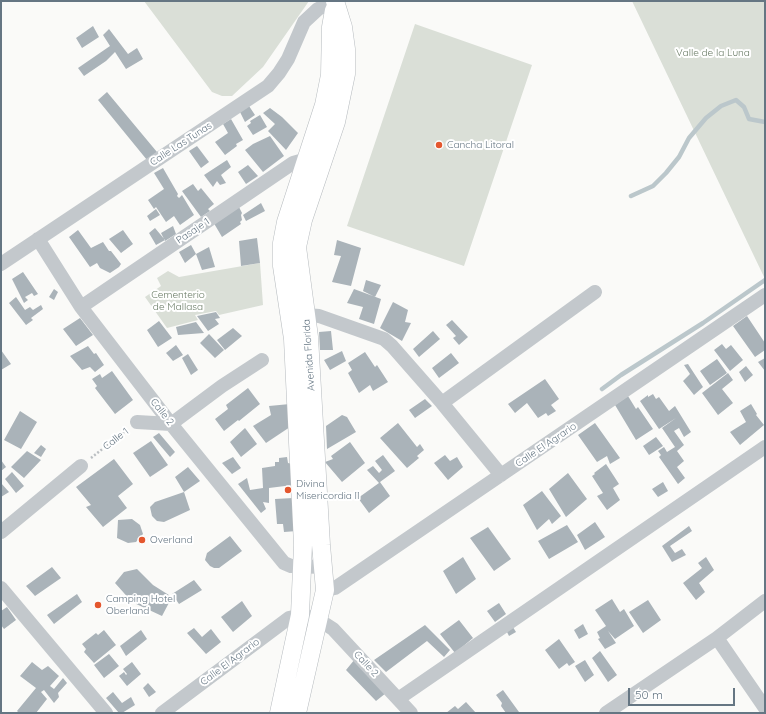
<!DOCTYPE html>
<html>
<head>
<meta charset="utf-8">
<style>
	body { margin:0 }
	#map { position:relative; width:766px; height:714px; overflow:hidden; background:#fafaf8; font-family:Quicksand,sans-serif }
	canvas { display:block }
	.frame { position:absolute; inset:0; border:2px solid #657683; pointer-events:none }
	.scale { position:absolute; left:628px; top:688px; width:107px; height:18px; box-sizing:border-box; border:2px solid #657683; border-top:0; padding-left:5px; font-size:12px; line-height:14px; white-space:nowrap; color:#657683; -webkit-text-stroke:3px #fff; paint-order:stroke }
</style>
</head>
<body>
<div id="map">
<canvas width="766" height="714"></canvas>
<div class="frame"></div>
<div class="scale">50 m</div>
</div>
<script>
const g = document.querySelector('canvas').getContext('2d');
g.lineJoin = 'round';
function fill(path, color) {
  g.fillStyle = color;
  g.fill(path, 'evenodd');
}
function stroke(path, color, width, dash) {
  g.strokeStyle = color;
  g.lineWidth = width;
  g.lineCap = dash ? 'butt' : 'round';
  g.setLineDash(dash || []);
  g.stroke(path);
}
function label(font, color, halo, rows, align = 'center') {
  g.font = font + ' Quicksand,sans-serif';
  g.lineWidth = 4;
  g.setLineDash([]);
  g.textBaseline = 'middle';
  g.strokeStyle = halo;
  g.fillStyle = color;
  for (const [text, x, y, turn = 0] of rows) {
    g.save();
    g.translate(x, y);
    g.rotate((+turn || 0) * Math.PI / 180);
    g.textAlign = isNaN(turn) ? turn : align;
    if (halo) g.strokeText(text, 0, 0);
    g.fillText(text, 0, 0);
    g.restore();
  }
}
const green = new Path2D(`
	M144 1H309L263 67 232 96H222L212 92Z
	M632 1H765V279Z
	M415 24 532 65 464 266 347 226Z
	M260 263 263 305 219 315 216 311 195 315 198 320 167 328 145 297 161 286 157 278 168 271 179 277Z`);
const stream = new Path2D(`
	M631 196 653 186 666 173 679 157 689 138 706 118 721 106 736 100 744 107 749 119 765 122
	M602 389 621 375 703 323 765 280`);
const building = new Path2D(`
	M93 26 99 37 82 48 76 38Z
	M109 29 128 54 137 48 143 59 126 69 115 52 106 61 84 76 78 68 110 46 103 35Z
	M107 92 157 152 147 160 98 100Z
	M249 106 255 115 245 122 240 112Z
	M270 108 282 117 298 133 286 150 268 131 275 124 263 113Z
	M260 115 267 127 253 135 247 126 251 123 250 121Z
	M231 119 243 140 236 144 237 146 225 155 215 142 228 133 223 124Z
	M270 136 284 156 263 172 245 150 253 144Z
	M197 146 209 162 201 168 189 151Z
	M227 160 231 167 221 175 226 183 220 185 217 181 213 187 204 175Z
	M248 165 258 176 246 184 238 172Z
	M163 168 178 194 177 196 179 198 182 195 194 215 180 225 174 216 166 222 156 207 154 209 148 200 164 189 154 173Z
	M193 184 198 191 201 188 214 204 208 209 210 211 201 217 182 191Z
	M237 203 242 213 241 215 242 220 240 222 241 224 222 237 212 220Z
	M261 203 265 211 246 221 243 215Z
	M156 209 160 215 150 221 147 216Z
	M173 226 176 234 165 241 161 233Z
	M155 228 165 240 156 245 149 233Z
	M78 230 91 248 103 242 109 251H111L121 264 119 267 110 273 100 268 97 263 90 267 69 237Z
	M123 230 133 244 121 253 109 239Z
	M257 238 260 263 241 266 239 241Z
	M337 240 361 248 351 286 332 282 341 256 334 255Z
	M191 245 196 254 209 247 215 267 202 270 196 254 185 263 179 252Z
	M23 272 38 294 34 296 32 293 25 297 28 300 24 303 12 279Z
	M366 280 381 285 375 297 363 291Z
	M54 289 58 292 54 300 49 297Z
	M354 289 381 299 374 324 359 319 363 307 347 303Z
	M16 297 25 310 30 307 33 310 41 305 43 309 31 318 33 320 26 325 9 303Z
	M393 302 408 310 405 322 411 323 402 341 380 328Z
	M216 312 220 318 215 319 219 324 208 331 197 316Z
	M747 316 765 343V350L755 357 733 326Z
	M80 318 93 335 76 346 63 329Z
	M452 320 468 337 459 345 453 338 456 336 446 325Z
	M159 321 172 338 158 347 147 330Z
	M196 322 204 333 178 335 176 327Z
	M233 328 242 336 225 350 217 340Z
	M331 331 333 350H320L319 332Z
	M433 331 440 339 419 357 413 349Z
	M209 334 224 350 215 358 200 343Z
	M722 344 726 349 731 345 743 360 730 371 714 350Z
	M176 345 183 355 173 361 166 353Z
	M88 346 94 354 96 353 104 365 95 372 90 367 82 370 70 356Z
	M1 350 11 364 1 370Z
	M342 351 346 361 330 370 324 360Z
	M365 352 375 367 377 365 388 382 373 391 370 385 359 393 348 373 352 370 348 363Z
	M451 353 459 363 439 378 432 368Z
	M188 354 198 370 191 375 182 358Z
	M765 358V371L758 362Z
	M717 359 727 373 710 385 700 371Z
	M688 364 703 387 694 395 683 381 690 374 684 365Z
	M746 366 753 375 745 382 739 372Z
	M112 371 133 400 115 414 95 388 97 386 92 379 100 374 102 378Z
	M728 373 733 380 722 389 733 403 718 415 702 393Z
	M545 379 559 399 551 405 556 411 548 416 546 413 538 418 527 403 515 413 508 404Z
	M248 388 260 404 239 421 238 420 224 431 215 419 228 409 226 405Z
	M653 394 656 399 659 397 669 411 675 406 691 432 684 437 679 428 674 431 684 445 677 451 684 461 677 467 685 478 678 484 659 457 661 455 658 451 664 447 667 452 675 447 662 428 676 418 659 429 640 401 648 395V397Z
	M628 396 636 409 638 407 653 429 636 440 615 405Z
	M425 399 432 406 415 418 409 410Z
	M290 404 293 425 266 443 253 426 271 415 269 406Z
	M751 404 757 414 756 415 764 425 740 445 730 432 746 422 740 411Z
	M20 411 37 422 21 449 4 440Z
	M342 415 347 417 356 432 327 449 326 426Z
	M398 423 417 447 420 444 424 450 417 456 419 458 407 468 380 438Z
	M595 423 620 458 610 464 607 456 597 462 578 435Z
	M245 428 257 444 241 457 230 442Z
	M159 433 175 452 170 457 153 437Z
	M656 437 663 446 649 455 643 446Z
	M151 441 168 465 150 477 133 453Z
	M350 442 365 463 342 482 325 462 333 459 331 456Z
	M41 445 46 449 41 457 34 453Z
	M27 451 41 460 24 478 11 467Z
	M383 455 395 471 380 482 390 496 369 513 358 498 379 483 367 470 373 466 379 473 382 470 375 461Z
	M445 455 450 461 457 457 463 467 448 480 434 463Z
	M233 457 241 468 232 474 222 463Z
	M287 457 288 463 292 464 293 485 269 488V503L263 502 266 509 261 513 238 484 247 478 250 490 263 488 262 468 275 466V462H279V458Z
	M114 459 133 484 118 496 127 508 103 527 86 507 91 505 76 487Z
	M1 460 6 467 1 471Z
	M606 464 619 484 613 488 620 500 607 510 597 496 603 493 592 476 595 474 594 473Z
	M188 467 200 481 184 492 175 477Z
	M12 472 24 486 16 493 5 479Z
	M568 473 587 499 566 517 549 489Z
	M663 482 668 491 658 497 652 489Z
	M1 483 9 492 1 497Z
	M542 491 561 516 552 524 549 519 537 530 523 505Z
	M184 492 190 510 164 522 157 521 152 516 150 507 155 502Z
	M293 498 297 531 284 532 283 524H277L275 499Z
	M132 519 140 525 143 534 136 542 128 543 117 538 118 520Z
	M595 522 605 537 585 550 577 535Z
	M567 525 578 542 549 559 538 541Z
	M689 526 692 531 670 546 675 553 682 549 686 555 672 562 662 546Z
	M488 527 511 559 494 571 470 538Z
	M230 536 242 551 219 568H214L210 566 205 560 207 553Z
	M463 557 476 579 456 594 443 571Z
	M706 557 714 570 699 583 705 592 696 600 683 583 702 568 698 563Z
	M52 567 61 578 35 596 26 586Z
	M137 569 153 585 172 597 162 616 132 602 115 583 124 572Z
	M194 580 202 590 179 604 172 594Z
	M77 594 82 602 54 624 47 615Z
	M612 599 620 612 624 609 634 626 615 639 608 631 616 643 605 649 598 639 600 638 597 632 606 626 595 610Z
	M648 600 661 620 643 633 629 612Z
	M242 601 252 616 233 632 221 617Z
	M499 603 506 614 495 622 487 611Z
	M7 607 16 620 4 629 1 625V611Z
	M459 620 473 638 455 653 440 634Z
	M511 624 516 632 509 636 505 628Z
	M583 624 588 634 579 639 574 630Z
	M425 625 450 650 444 657 427 641 386 672 374 660Z
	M194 628 202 637 211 629 221 642 206 654 187 633Z
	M104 630 116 645 94 663 84 652 86 649 82 644 96 633 98 635Z
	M141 630 147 639 126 656 120 646Z
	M559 639 575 662 569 666 567 663 559 669 545 650Z
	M600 651 617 675 608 682 592 658Z
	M109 654 119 666 104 678 94 665Z
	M355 659 386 693 376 701 346 670Z
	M585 660 594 675 585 682 575 666Z
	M32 662 42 670 48 666 59 676 50 686 54 689 63 678 67 683 58 693 59 697 54 703 44 690 41 692 47 699 36 713H19L17 711 36 688 20 676Z
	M132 662 141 674 127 686 119 676 124 672 126 675 127 674 123 669Z
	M148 683 156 692 149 697 143 688Z
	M503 690 519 712V713H506L501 706 502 703 496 695Z
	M113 692 122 703 131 697 135 705 122 713H119L106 698Z
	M466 702 476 713H446L455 706 458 709Z`);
const path = new Path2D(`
	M91 458 128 429`);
const minor = new Path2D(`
	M38 239 81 307 171 424 284 563 291 566 323 567
	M1 264 268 86 279 73 288 59 304 22 318 9 335 1
	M81 307 293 163 307 159
	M306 315 319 316 384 339 392 346 442 403 501 475
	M442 403 595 292
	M137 422 171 424 222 386 262 360
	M1 532 81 466
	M1 588 106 713
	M325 590 335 588 765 295
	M717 638 765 708
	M398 699 765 447
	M162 713 289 618C308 613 318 619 333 629L411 713
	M606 713 717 638 765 601`);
const major = new Path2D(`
	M279 713 300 615 303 545 293 339 282 266V243L286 222 324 105 330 75 331 27 334 10
	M297 713 325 590 321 545 309 337 297 247 303 220 336 122 346 74V49L343 27 335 1`);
const markers = [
	[439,145,4,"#e4572e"],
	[288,490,4,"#e4572e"],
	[142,540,4,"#e4572e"],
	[98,605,4,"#e4572e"]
];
const parkNames = [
	["Valle de la Luna",713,53],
	["Cementerio",178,295],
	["de Mallasa",178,307]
];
const streetNames = [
	["Calle Las Tunas",181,144,-33],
	["Pasaje 1",193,231,-34],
	["Avenida Florida",309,355,-94],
	["Calle 2",162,412,52],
	["Calle 1",116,439,-38],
	["Calle El Agrario",546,445,-34],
	["Calle El Agrario",230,662,-37],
	["Calle 2",366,664,47]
];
const poiNames = [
	["Cancha Litoral",447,145],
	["Divina",296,484],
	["Misericordia II",296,496],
	["Overland",150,540],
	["Camping Hotel",106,599],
	["Oberland",106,611]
];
fill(green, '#dadfd7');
stroke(stream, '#bbc7cb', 4.5);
fill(building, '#aab3b9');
stroke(major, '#b5babe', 19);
stroke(path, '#bbbfc2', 2.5, [2, 2]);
stroke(minor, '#c3c8cc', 14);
stroke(major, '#fff', 18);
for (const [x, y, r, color] of markers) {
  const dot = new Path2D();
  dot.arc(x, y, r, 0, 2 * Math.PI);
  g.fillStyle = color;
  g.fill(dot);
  stroke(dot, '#fff', 1.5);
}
label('10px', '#687a64', '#fff', parkNames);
label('10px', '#657683', '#fff', streetNames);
label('10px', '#657683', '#fff', poiNames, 'left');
</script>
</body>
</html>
